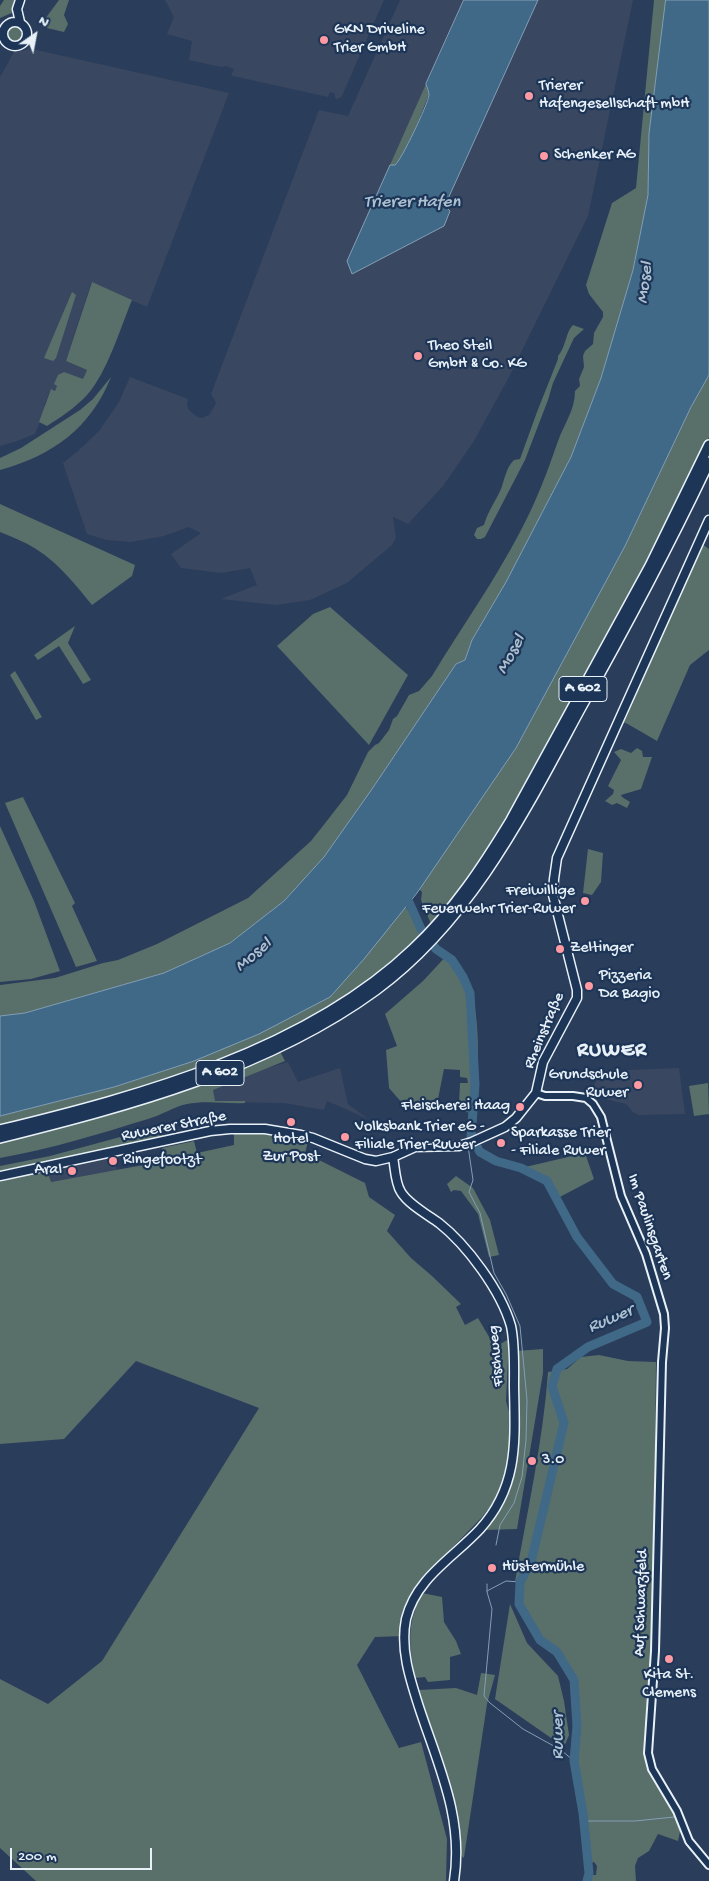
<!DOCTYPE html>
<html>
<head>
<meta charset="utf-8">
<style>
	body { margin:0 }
	#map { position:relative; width:709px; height:1881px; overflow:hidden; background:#2a3d5b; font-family:"Gochi Hand",sans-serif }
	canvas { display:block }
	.north { position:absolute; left:10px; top:10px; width:50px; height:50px; -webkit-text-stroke:4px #1d3557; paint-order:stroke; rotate:33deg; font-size:14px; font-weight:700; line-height:20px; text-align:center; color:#e8f1f8 }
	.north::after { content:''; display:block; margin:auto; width:18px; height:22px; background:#e8f1f8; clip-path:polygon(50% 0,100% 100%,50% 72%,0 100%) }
	.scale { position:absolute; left:10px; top:1848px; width:142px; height:22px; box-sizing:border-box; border:2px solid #e8f1f8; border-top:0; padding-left:6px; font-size:15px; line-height:18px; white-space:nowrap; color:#e8f1f8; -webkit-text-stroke:4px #1d3557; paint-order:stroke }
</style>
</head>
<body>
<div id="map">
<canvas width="709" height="1881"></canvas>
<div class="north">N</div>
<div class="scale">200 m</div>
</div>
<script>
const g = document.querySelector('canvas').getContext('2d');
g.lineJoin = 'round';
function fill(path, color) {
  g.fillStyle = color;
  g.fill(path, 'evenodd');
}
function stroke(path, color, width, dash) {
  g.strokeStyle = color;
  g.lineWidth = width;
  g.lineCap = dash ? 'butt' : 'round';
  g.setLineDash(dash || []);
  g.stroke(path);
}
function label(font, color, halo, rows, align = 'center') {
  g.font = font + ' "Gochi Hand",sans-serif';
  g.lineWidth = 4.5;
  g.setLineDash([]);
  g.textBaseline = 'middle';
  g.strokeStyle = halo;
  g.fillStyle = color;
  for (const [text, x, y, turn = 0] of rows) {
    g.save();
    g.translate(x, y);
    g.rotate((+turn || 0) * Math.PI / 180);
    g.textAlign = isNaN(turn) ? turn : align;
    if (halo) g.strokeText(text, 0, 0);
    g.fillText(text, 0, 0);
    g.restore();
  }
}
const built = new Path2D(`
	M165 0H384L342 96 338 99 335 98V94L330 92 328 97 233 76 231 75 234 69 226 66 221 67 189 60 192 41 167 34 174 17Z
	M400 0H464L426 84 429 94 390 165 347 261 352 274 448 209 447 201 538 0H633L588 216 509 377 474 441 443 486 408 524 393 517 396 538 392 545 347 583 310 600 276 605 221 599 257 585 250 568 221 573 181 568 171 554 201 533 189 527 164 536 131 542 107 540 87 534 63 463 79 450 99 431 119 402 130 377 188 399 187 403 188 409 197 417 202 418 209 415 216 403 211 394 319 110 348 116Z
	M32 49 229 93 147 307 91 283 66 361 87 370 83 380 64 372 55 391 51 389 44 406 46 407 35 434 17 441 0 446V77L14 52Z
	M288 1062 298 1082 340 1068 348 1104 368 1119 327 1101 324 1110 284 1103 212 1102 210 1084Z
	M679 1068 685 1114 639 1115 632 1112 631 1109 626 1104 589 1095 599 1075 603 1071Z
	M113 1156 117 1170 50 1182 47 1170Z`);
const green = new Path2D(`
	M4 0H18L14 12 0 18V6Z
	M59 0H69L64 15 68 24 64 32 47 28 42 23Z
	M654 0H666L649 134 648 195 633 270 601 378 571 457 506 582 472 640 465 660 456 664 372 789 324 857 284 901 230 943 164 973 25 1013 0 1016V985L55 978 103 963 118 960 157 944 248 898 311 841 326 822 347 795 368 752 375 745 379 743 389 730 393 719 397 716 409 695 419 691 432 676C461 628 494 582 520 532 536 502 547 473 558 441 564 424 575 410 575 391L580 386 579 379 584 367 583 356 585 351 593 344 594 333 603 317V312L589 294 586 285 612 203 636 188Z
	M6 33a9 9 0 1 1 18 0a9 9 0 1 1-18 0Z
	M426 84 429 94C423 109 406 157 395 165H390Z
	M92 282 132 300C120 329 107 373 87 395 75 408 61 417 47 426L39 422 51 389 55 391 57 386 54 384 58 375 64 372 83 379 87 370 66 361Z
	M72 292 76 295 56 358 53 361 44 358Z
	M573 325 584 329 574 338 553 383 548 400 525 460 485 537 481 539H477L474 535 477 528 484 525C488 511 495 502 501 489 505 478 506 468 514 460L520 459 537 412 558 359V356C566 347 566 331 573 325Z
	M709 375V437L677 504 636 584 526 786 484 858 447 908 431 924 421 900 422 892 419 889 516 748 625 546 691 407Z
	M111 377C91 428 52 456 0 470V458L21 448 80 410 93 399Z
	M0 504 135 565 132 576 92 605C76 585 58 563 36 549 25 542 12 537 0 532Z
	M702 544 709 549V650L690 665 657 741 626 723H624Z
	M330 607 408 675 369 745 277 646 313 614Z
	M75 626 68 643 91 680 83 684 59 646 38 660 34 655Z
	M15 671 42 717 36 720 10 675Z
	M637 748 642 751 643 757H652L641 789 621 795 622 797 630 802 627 808 617 803 612 805 605 801 613 794 614 790 608 786 621 760 614 752 621 749 631 753Z
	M23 797 75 903 72 906 97 961 76 967 5 803Z
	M0 826 34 901 60 971 31 979 0 982Z
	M588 849 603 853 601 882 592 895 583 893Z
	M406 907 422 933C410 947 396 957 382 968 377 972 374 977 369 981 352 996 330 1006 311 1017 214 1071 106 1098 0 1126V1116L114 1087 194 1061 330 997Z
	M448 954C455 961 461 966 465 975 483 1010 478 1074 475 1113L466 1112V1105L459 1104 460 1083H468L467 1078 460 1077V1070L444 1069 437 1104H435V1108L403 1104 389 1088 386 1050 397 1046 385 1014 423 981Z
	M280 1051 285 1061 213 1090 215 1101H245V1103C226 1104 206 1100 187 1104 173 1107 162 1115 148 1119 99 1134 51 1149 0 1158V1142C95 1121 190 1091 280 1051Z
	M708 1083 709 1114 694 1116 689 1086Z
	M161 1126 164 1138 0 1172V1166L50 1156Z
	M234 1129 309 1138 305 1153 365 1183 369 1197 395 1215 387 1231 411 1258 432 1276 461 1304 456 1307 465 1325 478 1318 495 1347 509 1339 506 1401 511 1419 509 1464 502 1485 493 1503 482 1517 421 1580 410 1607 404 1636 375 1637 357 1665 399 1748 421 1742 447 1839 446 1881H36L0 1848V1679L48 1704 102 1661 259 1408 136 1361 64 1439 0 1444V1182L47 1170 51 1182 165 1161 162 1148 194 1141 197 1153 234 1145Z
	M585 1153 594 1179 556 1199 547 1181 521 1168Z
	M456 1176 473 1188 490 1220 499 1255 489 1257 478 1214 461 1191 454 1190 451 1192 447 1184Z
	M543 1349V1373L517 1529 485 1530C529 1477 519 1415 516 1351Z
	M599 1355 628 1361 656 1362 653 1647 645 1759 653 1777 669 1802 681 1827 678 1841 658 1834 649 1851 638 1858 635 1866 636 1881H587L588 1875H596L597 1866 594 1862 588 1864 584 1821 574 1761 577 1726 574 1680 557 1652 540 1640 519 1604 520 1582H515C527 1512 543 1442 548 1372L567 1369 581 1357Z
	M422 1593 442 1597 444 1622 456 1641 461 1654 450 1657V1680L428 1682 425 1677 415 1678C409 1642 406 1627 422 1593Z
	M510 1604 527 1643 558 1676 564 1701 569 1735 564 1747 495 1699Z
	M481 1673 495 1675 487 1704 464 1857 463 1858 460 1852 455 1809 419 1690 456 1688 477 1695Z`);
const water = new Path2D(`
	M464 0H538L447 201 448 209 450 211 444 226 352 274 347 261 390 165H395C401 161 428 104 429 95 429 92 427 87 426 84Z
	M666 0H709V375L691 407 625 546 516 748 417 893 364 959 330 997 259 1034 194 1061 114 1087 0 1116V1016L25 1013 164 973 230 943 284 901 324 857 372 789 456 664 465 660 472 640 506 582 571 457 601 378 633 270 648 195 649 134Z`);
const stream = new Path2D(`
	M468 1146 473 1180 469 1192 480 1213 494 1273 506 1294 520 1326 527 1400 526 1440 522 1477 514 1503 500 1525 496 1545
	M487 1584V1592L492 1609 484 1696 490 1703 523 1729 561 1750 574 1761
	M487 1591 506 1581 520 1582
	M584 1821H635L674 1817`);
const river = new Path2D(`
	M404 891 421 929 436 949 452 960 463 977 470 993 475 1085 471 1137 480 1152 496 1161 521 1168 547 1181 577 1237 613 1284 637 1297 647 1322 588 1347 557 1369 552 1386 564 1423 531 1562 520 1582 519 1604 540 1640 557 1652 574 1680 577 1726 574 1761 583 1813 589 1873 587 1881`);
const minor = new Path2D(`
	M536 1093 545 1096H573L586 1098 593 1104 601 1117 621 1196 646 1254 664 1314 665 1328 662 1362 655 1651 648 1753 652 1769 677 1811 689 1841 709 1865`);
const major = new Path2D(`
	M20 0 17 9 20 22
	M3 34a12 12 0 1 1 24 0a12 12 0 1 1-24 0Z
	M393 1157C395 1167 395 1183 401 1192 408 1204 428 1215 439 1223 467 1245 501 1291 511 1326 515 1345 514 1367 514 1387 515 1440 519 1486 480 1529 453 1558 416 1578 406 1619 400 1649 410 1679 419 1707 438 1765 464 1818 454 1881
	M0 1176 210 1131 230 1129H265L301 1135 313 1138 365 1159 376 1161 393 1157 415 1147 459 1146 472 1142 505 1127 516 1118 536 1093 543 1062 577 998V990L553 895 554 879 557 858 709 520`);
const highway = new Path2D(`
	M0 1130C140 1096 306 1051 413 949 453 912 483 866 511 820L650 566 709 445
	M0 1138C128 1106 268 1069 376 990 471 920 524 813 579 711 625 629 669 547 709 462`);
const markers = [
	[324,40,5,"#ff9aa2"],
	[529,96,5,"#ff9aa2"],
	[544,156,5,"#ff9aa2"],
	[418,356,5,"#ff9aa2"],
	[585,901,5,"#ff9aa2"],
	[560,949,5,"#ff9aa2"],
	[589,986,5,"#ff9aa2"],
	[638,1085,5,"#ff9aa2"],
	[520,1107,5,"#ff9aa2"],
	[291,1122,5,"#ff9aa2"],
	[345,1137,5,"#ff9aa2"],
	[501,1143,5,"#ff9aa2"],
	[113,1161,5,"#ff9aa2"],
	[72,1171,5,"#ff9aa2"],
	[532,1461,5,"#ff9aa2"],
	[492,1568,5,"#ff9aa2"],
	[669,1659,5,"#ff9aa2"]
];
const shields = [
	[583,689,48],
	[220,1073,48]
];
const shieldNames = [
	["A 602",583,689],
	["A 602",220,1073]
];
const poiNames = [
	["GKN Driveline",334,31],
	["Trier GmbH",334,49],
	["Trierer",539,87],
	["Hafengesellschaft mbH",539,105],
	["Schenker AG",554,156],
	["Theo Steil",428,347],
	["GmbH & Co. KG",428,365],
	["Freiwillige",575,892,"right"],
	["Feuerwehr Trier-Ruwer",575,910,"right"],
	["Zeltinger",570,949],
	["Pizzeria",599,977],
	["Da Bagio",599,995],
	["Grundschule",628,1076,"right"],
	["Ruwer",628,1094,"right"],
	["Fleischerei Haag",510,1107,"right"],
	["Volksbank Trier eG -",355,1128],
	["Filiale Trier-Ruwer",355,1146],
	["Sparkasse Trier",511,1134],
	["- Filiale Ruwer",511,1152],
	["Hotel",291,1140,"center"],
	["Zur Post",291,1158,"center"],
	["Ringefootzt",123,1161],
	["Aral",62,1171,"right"],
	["3.0",542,1461],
	["Hüstermühle",502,1568],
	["Kita St.",669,1676,"center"],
	["Clemens",669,1694,"center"]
];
const streetNames = [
	["Rheinstraße",545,1031,-67],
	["Ruwerer Straße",174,1127,-11],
	["Im Paulinsgarten",649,1227,71],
	["Fischweg",497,1356,-95],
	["Auf Schwarzfeld",642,1603,-88]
];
const waterNames = [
	["Trierer Hafen",412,203],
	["Mosel",646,283,-83],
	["Mosel",512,655,-61],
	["Mosel",254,956,-40],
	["Ruwer",611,1320,-23],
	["Ruwer",559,1736,-90]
];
const districtNames = [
	["RUWER",612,1052]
];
fill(built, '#3a4760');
fill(green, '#596f6a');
fill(water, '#406988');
stroke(water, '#839fb5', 1);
stroke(stream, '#839fb5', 1);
stroke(river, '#406988', 9);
stroke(minor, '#e8f1f8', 10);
stroke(major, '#e8f1f8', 11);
stroke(highway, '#e8f1f8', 12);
stroke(minor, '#1d3557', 6);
stroke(major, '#1d3557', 8);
stroke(highway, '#1d3557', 9);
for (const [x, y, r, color] of markers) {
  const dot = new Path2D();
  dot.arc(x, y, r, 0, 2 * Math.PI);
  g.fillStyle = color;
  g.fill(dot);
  stroke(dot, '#1d3557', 2);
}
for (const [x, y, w] of shields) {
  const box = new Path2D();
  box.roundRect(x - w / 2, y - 12.5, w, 25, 4);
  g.fillStyle = '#1d3557';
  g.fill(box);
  stroke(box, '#e8f1f8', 1);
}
label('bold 15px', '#e8f1f8', null, shieldNames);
label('16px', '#e8f1f8', '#1d3557', poiNames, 'left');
label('16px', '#e8f1f8', '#1d3557', streetNames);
label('italic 18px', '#adc1d1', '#1d3557', waterNames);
g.letterSpacing = '1px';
label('bold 21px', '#e8f1f8', '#1d3557', districtNames);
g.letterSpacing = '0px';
</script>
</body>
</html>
